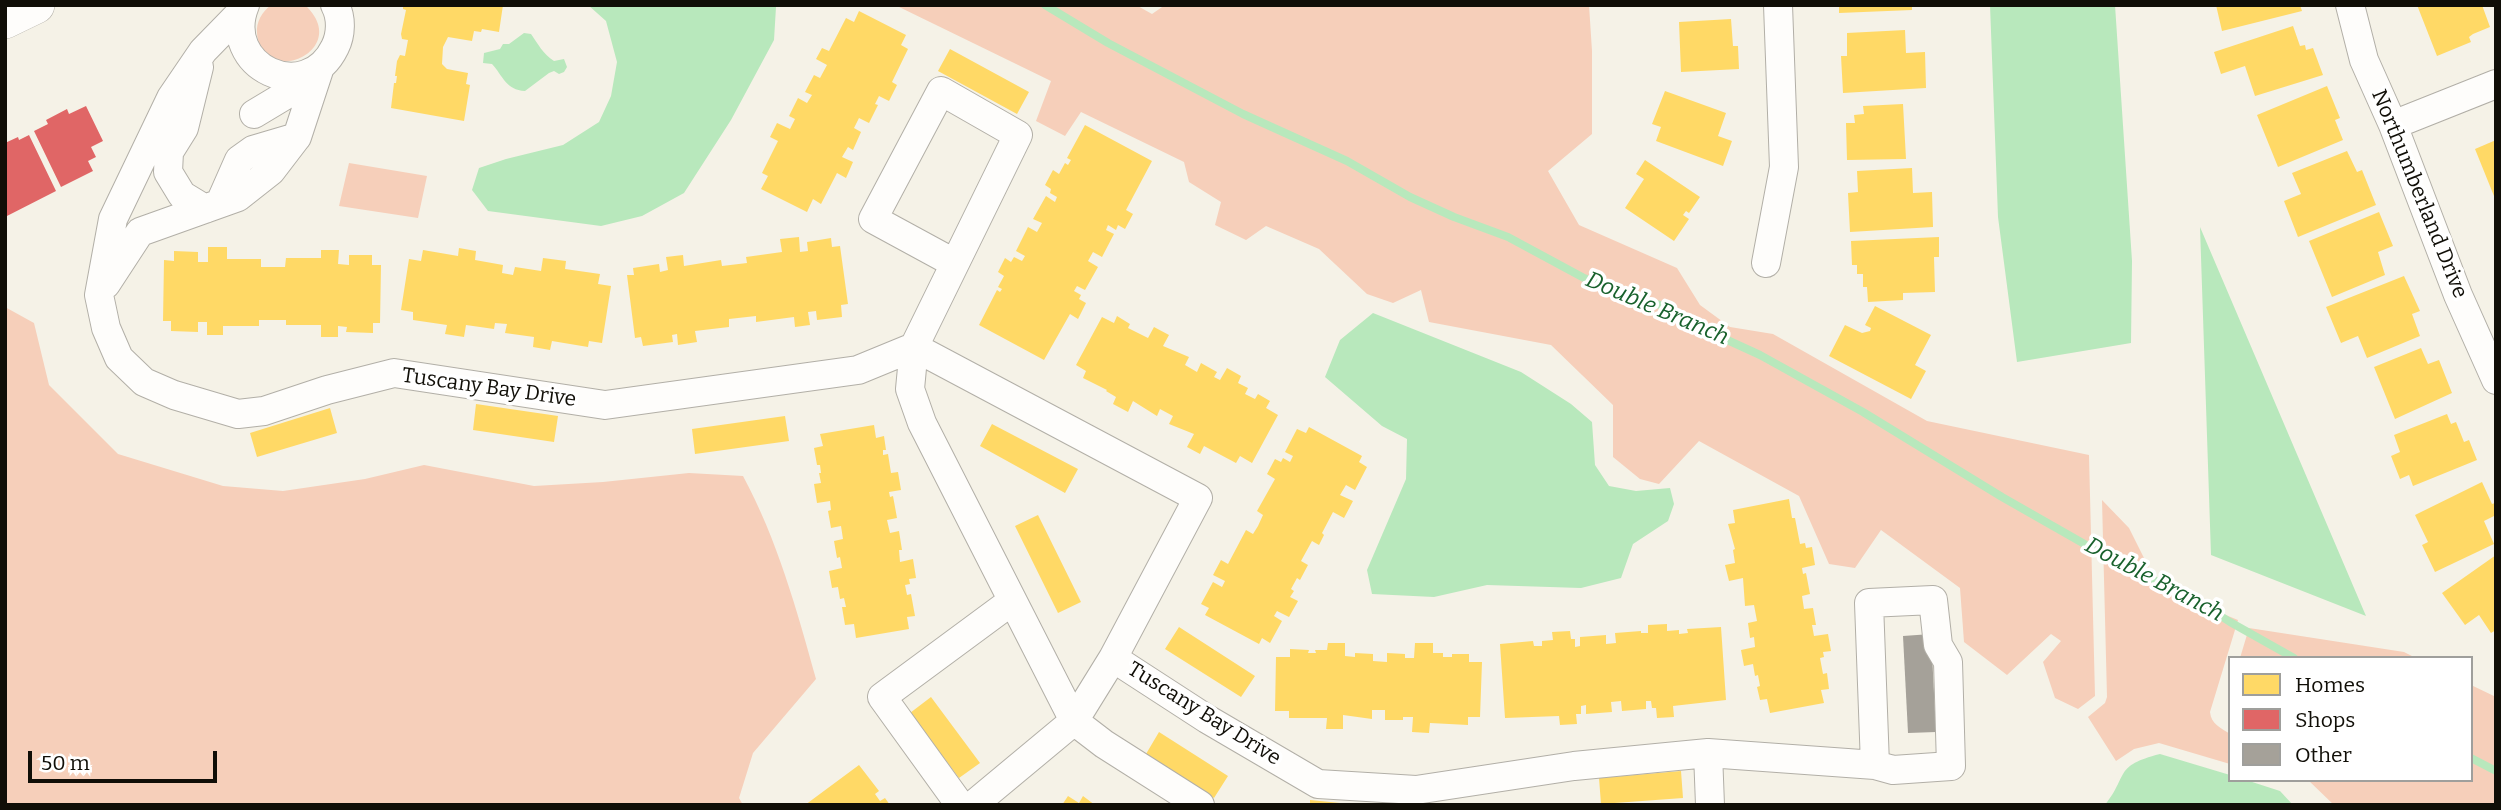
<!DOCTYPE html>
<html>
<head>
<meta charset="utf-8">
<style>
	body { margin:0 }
	#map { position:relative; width:2501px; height:810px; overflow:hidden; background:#f5f2e7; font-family:Bitter,serif }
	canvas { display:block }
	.frame { position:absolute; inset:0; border:7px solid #100e07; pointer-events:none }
	.legend { position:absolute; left:2228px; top:656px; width:245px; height:126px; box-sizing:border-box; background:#fff; border:2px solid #9f9f9c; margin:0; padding:9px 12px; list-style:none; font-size:21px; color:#100e07 }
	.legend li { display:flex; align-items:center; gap:14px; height:35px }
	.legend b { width:35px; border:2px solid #9f9f9c }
	.scale { position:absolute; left:28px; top:751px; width:189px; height:32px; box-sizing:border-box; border:4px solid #100e07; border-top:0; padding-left:9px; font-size:21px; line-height:24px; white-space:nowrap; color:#100e07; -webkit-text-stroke:5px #fff; paint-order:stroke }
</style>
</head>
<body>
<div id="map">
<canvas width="2501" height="810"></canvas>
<div class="frame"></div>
<ul class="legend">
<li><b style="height:19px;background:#ffd966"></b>Homes</li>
<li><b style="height:19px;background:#e06666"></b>Shops</li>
<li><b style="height:19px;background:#a5a199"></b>Other</li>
</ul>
<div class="scale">50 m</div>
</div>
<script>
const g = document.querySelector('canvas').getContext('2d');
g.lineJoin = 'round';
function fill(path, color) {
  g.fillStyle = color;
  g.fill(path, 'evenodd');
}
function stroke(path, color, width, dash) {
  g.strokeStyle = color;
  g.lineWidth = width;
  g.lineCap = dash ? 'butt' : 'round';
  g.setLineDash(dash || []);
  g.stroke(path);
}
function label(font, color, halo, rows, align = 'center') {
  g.font = font + ' Bitter,serif';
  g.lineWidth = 7;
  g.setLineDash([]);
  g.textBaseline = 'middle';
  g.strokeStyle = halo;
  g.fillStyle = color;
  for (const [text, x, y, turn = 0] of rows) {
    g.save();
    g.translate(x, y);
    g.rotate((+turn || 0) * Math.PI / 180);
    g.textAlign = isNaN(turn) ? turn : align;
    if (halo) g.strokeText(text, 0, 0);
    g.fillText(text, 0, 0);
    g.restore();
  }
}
const green = new Path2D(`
	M271 5H305C354 51 261 90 257 33 256 22 262 12 271 5Z
	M895 5H1136L1152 14 1165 5H1589L1592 51V134L1548 171 1579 225 1677 268 1700 305 1730 327 1773 334 1927 421 2089 455 2095 696 2078 709 2055 698 2043 662 2061 641 2051 634 2007 675 1964 642 1960 588 1881 530 1855 568 1829 564 1799 496 1699 441 1659 484 1640 479 1613 457V405L1551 345 1429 322 1421 290 1393 303 1367 294 1319 249 1266 226 1246 240 1215 225 1221 202 1189 182 1184 162 1081 112 1065 136 1036 121 1051 81Z
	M349 163 427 176 418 218 339 206Z
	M5 307 34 323 49 385 118 454 223 486 283 491 365 479 424 465 534 486 603 482 689 473 743 476C777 539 797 610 816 679L753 753 739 798 743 805H5Z
	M2102 500 2129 528 2159 588 2238 620 2210 712C2211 724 2221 728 2230 734V764L2159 743 2134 749 2116 761 2088 717 2105 703 2107 697Z
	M2249 628 2404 652 2416 658H2240Z
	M2471 685 2496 697V805H2334L2308 780H2471Z`);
const water = new Path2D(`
	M588 5H773L776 7 774 40 731 120 684 193 642 216 601 226 488 211 472 190 479 168 506 159 563 145 599 122 611 96 617 62 606 21Z
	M1990 5H2115L2132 261 2131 343 2017 362 1998 217Z
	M524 33 531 34C538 44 543 54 554 61L564 59 567 67 564 72 559 74 554 71 549 73 525 91C506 90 503 76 492 64L483 63 484 53 500 49 503 44H509Z
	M2200 227 2366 616 2211 555Z
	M1373 313 1521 372 1571 404 1592 422 1595 465 1609 486 1636 491 1670 488 1674 504 1668 521 1633 544 1621 578 1581 588 1487 585 1434 597 1372 594 1367 570 1406 479 1407 439 1382 426 1325 377 1340 340Z
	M2160 754 2230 775V780H2246L2280 791 2293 805H2105C2129 775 2113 766 2160 754Z`);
const homes = new Path2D(`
	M403 5H503L499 32 482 29 481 32 474 31 472 41 448 37 443 47 442 64 447 69 468 73 466 84 470 85 464 121 391 108 394 83H396L397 76H395L397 61 400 55 405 56 408 40 402 39 401 34 406 10 403 9Z
	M1839 5H1912V10L1839 13Z
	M2216 5H2300L2302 11 2222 31Z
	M2417 5H2482L2490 27 2473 34 2469 37 2471 42 2437 56Z
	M859 11 906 35 901 45 908 49 892 82 897 85 889 101 879 96 875 104 878 105 869 123 859 118 854 128 861 132 853 150 848 147 842 157 853 162 846 178 837 173 821 204 813 199 807 212 761 189 768 176 762 173 778 141 770 137 777 123 790 129 795 119 789 116 798 98 807 103 812 95 805 92 814 75 820 78 827 65 816 59 822 48 829 51 846 18 854 22Z
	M1731 19 1733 46H1738L1739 69 1681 72 1679 22Z
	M2293 26 2300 46 2305 45 2306 50 2313 48 2323 75 2255 96 2245 66 2221 74 2214 52Z
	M1905 30 1906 53 1925 52 1926 88 1843 93 1841 56H1847V33Z
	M950 49 1029 92 1017 114 938 71Z
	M2327 86 2340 118 2335 120 2343 140 2278 167 2257 115Z
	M1665 91 1726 113 1718 136 1732 141 1723 166 1656 141 1661 127 1652 124Z
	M1903 104 1906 159 1847 160 1846 123H1855L1854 115 1864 114 1863 106Z
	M1085 125 1152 161 1126 210 1133 214 1125 229 1118 225 1116 230 1108 225 1106 230 1114 234 1102 257 1093 252 1088 261 1098 267 1085 290 1077 286 1074 291 1081 295 1079 299 1086 303 1078 319 1070 314 1044 360 979 325 997 290 1000 292 1002 289 998 287 1004 276 998 272 1005 258 1011 262 1014 257 1022 261 1025 256 1016 251 1028 227 1037 232 1042 223 1033 219 1046 196 1055 202 1057 197 1050 193 1051 189 1045 185 1053 170 1059 174 1065 163 1068 165 1071 160 1067 158Z
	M2496 140V201L2475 149Z
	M2347 151 2357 172 2362 170 2376 205 2298 237 2284 201 2301 194 2292 173Z
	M1645 160 1700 197 1689 213 1686 211 1683 215 1689 219 1674 241 1625 208 1644 179 1636 174Z
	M1912 168 1913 193 1932 192 1933 227 1850 232 1848 193 1858 192 1857 171Z
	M2379 212 2393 246 2378 252 2385 275 2332 297 2309 241Z
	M799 237 800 252 808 251 807 242 831 238 832 247 840 246 848 304 841 305 842 317 817 320 816 311 808 312 810 325 795 327 794 317 756 322V316L729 319V327L695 331 697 342 678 345 677 334 672 335 673 342 643 346 641 337 635 338 627 275H634L633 268 659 264 660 272 668 270 666 257 683 255 684 266 721 260 722 266 747 263 746 257 782 252 780 239Z
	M1939 237V257H1934L1935 292 1903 293V300L1868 302 1867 287H1863V274H1857V265H1852L1851 241Z
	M208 247H227V259H261V267H285L286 258H321V250H339L338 264 349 265V255H372V265H381L380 323H373V333L346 332 347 327 338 326V337H321V325H286V320H259V326H223V335H207V322H198V332L171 331V321H163L164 260 174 261V251L198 252V262H208Z
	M459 248 476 251 475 260 503 265 502 273 513 275 515 267 541 271 543 258 566 261 565 269 600 274 598 284 611 286 602 343 589 341 588 347 552 341 550 350 533 347 534 337 505 333 507 324 495 323 494 329 466 325 464 337 445 334 447 325 413 320V312L401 310 409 259 421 261 423 250 458 256Z
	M2404 276 2420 311 2412 314 2420 336 2367 358 2358 336 2341 343 2326 307Z
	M1875 306 1931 335 1915 365 1926 371 1911 399 1829 356 1845 325 1862 333 1870 331 1871 328 1865 325Z
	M1117 316 1130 324 1128 328 1148 338 1154 327 1169 335 1163 346 1189 357 1185 365 1197 372 1201 363 1217 372 1214 377 1220 380 1227 368 1241 376 1238 383 1248 388 1245 394 1255 399 1258 394 1270 401 1266 408 1278 415 1252 463 1240 456 1236 463 1204 446 1200 454 1187 447 1194 434 1169 424 1173 416 1160 409 1157 416 1133 401 1128 412 1113 404 1116 397 1106 391 1107 390 1083 378 1086 371 1076 365 1102 317 1114 323Z
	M2421 348 2428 364 2439 360 2452 393 2395 419 2374 367Z
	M476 404 558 416 554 442 473 430Z
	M330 408 337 433 257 457 250 433Z
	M2447 414 2451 424 2456 422 2464 442 2469 440 2477 460 2413 486 2409 475 2400 479 2391 456 2400 452 2394 435Z
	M785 416 789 441 695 454 692 429Z
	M992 424 1078 469 1065 493 980 446Z
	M874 425 876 438 884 436 886 450H883V455L888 454 891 473 898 472 901 490 889 492 890 497 893 496 897 518 887 520 890 533 899 531 902 550H899L900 562 913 559 916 578 909 579 910 584 905 585 907 595 911 594 915 616 907 617 909 629 856 638 854 624 845 625 842 607H846L844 598 840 599 838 587 832 588 829 571 842 568 840 557 837 558 834 541 843 539 841 526 831 528 828 511 831 510 830 501 817 503 814 484 821 483 819 473H821L820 465H817L814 448 823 446 820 434Z
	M1309 427 1362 456 1359 462 1367 467 1355 490 1346 485 1340 495 1353 501 1344 518 1333 512 1322 533 1324 535 1319 545 1312 541 1301 561 1308 565 1300 580 1297 578 1291 589 1294 591 1290 597 1298 601 1289 617 1277 611 1274 616 1282 621 1270 643 1262 638 1259 644 1205 615 1209 608 1201 604 1213 582 1222 587 1225 581 1213 575 1221 560 1228 564 1246 530 1253 534 1258 526 1263 515 1257 511 1275 479 1267 474 1275 459 1281 462 1283 458 1290 462 1293 456 1285 452 1297 429 1306 433Z
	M2482 482 2492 504 2495 503 2496 506V515L2484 521 2494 544 2435 572 2422 545 2428 542 2415 515Z
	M1789 499 1792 518H1795L1800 544 1805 543 1806 548 1812 547 1815 565 1802 568 1803 574 1806 573 1810 594 1802 596 1804 609 1813 608 1816 625H1812L1814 636 1828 634 1831 651 1823 652 1824 657 1820 658 1823 674 1827 673 1829 689 1821 690 1824 703 1770 713 1767 699 1760 700 1757 687 1760 686 1758 675 1755 676 1753 664 1744 666 1741 650 1755 647 1754 637 1750 638 1748 623 1757 621 1754 605 1745 606 1743 578 1729 581 1725 565 1735 563 1733 550 1735 549 1728 524 1735 523 1733 510Z
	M1038 515 1081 602 1058 613 1015 526Z
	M2496 555V630L2491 633 2479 615 2465 625 2442 593Z
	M1667 624V631L1679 630V634L1688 633 1687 629 1721 627 1726 700 1673 706 1674 717 1657 718 1656 708H1652L1651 701H1646V709L1622 711 1621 701 1611 702 1612 712 1586 714V705L1581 706V714H1576L1577 724 1560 725 1559 716 1505 718 1500 644 1533 641 1534 646H1542V641L1553 640 1552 632 1570 631 1571 639H1575V647L1580 646V637L1606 635V644L1616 643 1615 633 1641 631V633H1648V625Z
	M1179 627 1255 676 1241 697 1165 649Z
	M1328 643H1345V656L1355 657V653L1373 654V661L1387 662V653L1405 654V658H1414L1415 643H1433V653H1443V657H1452V654H1469V662H1482L1480 717H1468V725L1430 723 1429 733 1412 732 1413 717H1403V720H1385V710H1372V719L1343 715V729H1326L1327 718H1289V711H1275L1276 657H1290V649L1309 650 1308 653H1316L1315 650H1327Z
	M931 697 980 763 959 778 910 713Z
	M1159 732 1228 776 1214 798 1146 754Z
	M859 765 879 791 875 794 880 801 885 798 890 805H805Z
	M1681 771 1683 798 1601 804 1599 778Z
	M1068 796 1079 803 1083 796 1095 805H1062Z
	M1310 800 1340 803V805H1310Z`);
const shops = new Path2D(`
	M86 106 103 141 91 147 96 157 88 161 93 171 61 187 34 131 48 124 46 120 67 109 69 114Z
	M29 135 56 191 5 217V143L18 137 19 140Z`);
const stream = new Path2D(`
	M1045 5 1108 43 1243 114 1347 161 1410 197 1454 217 1508 237 1584 278 1671 309 1712 333 1760 355 1863 412 2002 497 2116 562 2194 599 2230 622 2294 658
	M2471 758 2496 771`);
const building = new Path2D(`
	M1931 634 1936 732 1908 733 1903 636Z`);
const minor = new Path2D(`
	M245 5C220 67 306 107 335 47 341 35 342 18 335 5
	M2350 5 2364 60 2393 125 2458 295 2496 380
	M243 10 203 51 171 98 113 219 99 295 106 328 119 358 144 382 174 395 238 414 264 411 327 390 394 373 605 405 858 370 914 347 910 389 922 423 1074 721 1104 744 1200 805
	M199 67 184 128 169 152 168 172 182 195 205 209
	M254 114 294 90 312 89
	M2393 125 2496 84
	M220 203 239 160 253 150 297 137
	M954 263 873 219 941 91 1018 135 914 347 1198 498 1113 658 1207 719 1318 784 1416 790 1574 766 1708 753
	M1766 263 1784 167 1778 5
	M106 284 140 232 238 197 271 171 297 137 320 67
	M960 805 882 697 1012 601
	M973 805 1074 721 1113 658
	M1710 805 1708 753 1875 765 1893 770 1951 766 1948 662 1938 645 1933 600 1869 603 1875 765`);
const tertiary = new Path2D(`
	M5 20 36 5`);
const streetNames = [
	["Northumberland Drive",2419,194,68],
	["Tuscany Bay Drive",489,388,8],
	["Tuscany Bay Drive",1204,714,32]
];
const waterNames = [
	["Double Branch",1657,309,23],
	["Double Branch",2154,580,28]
];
fill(green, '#f6cfba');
fill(water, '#b8e8bc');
fill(homes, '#ffd966');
fill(shops, '#e06666');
stroke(stream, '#b8e8bc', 8);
fill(building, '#a5a199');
stroke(minor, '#b2afa7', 30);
stroke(tertiary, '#b2afa7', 38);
stroke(minor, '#fefdfb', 28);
stroke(tertiary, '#fefdfb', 37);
label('21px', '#100e07', '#fff', streetNames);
label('italic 23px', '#18612c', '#fff', waterNames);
</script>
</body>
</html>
